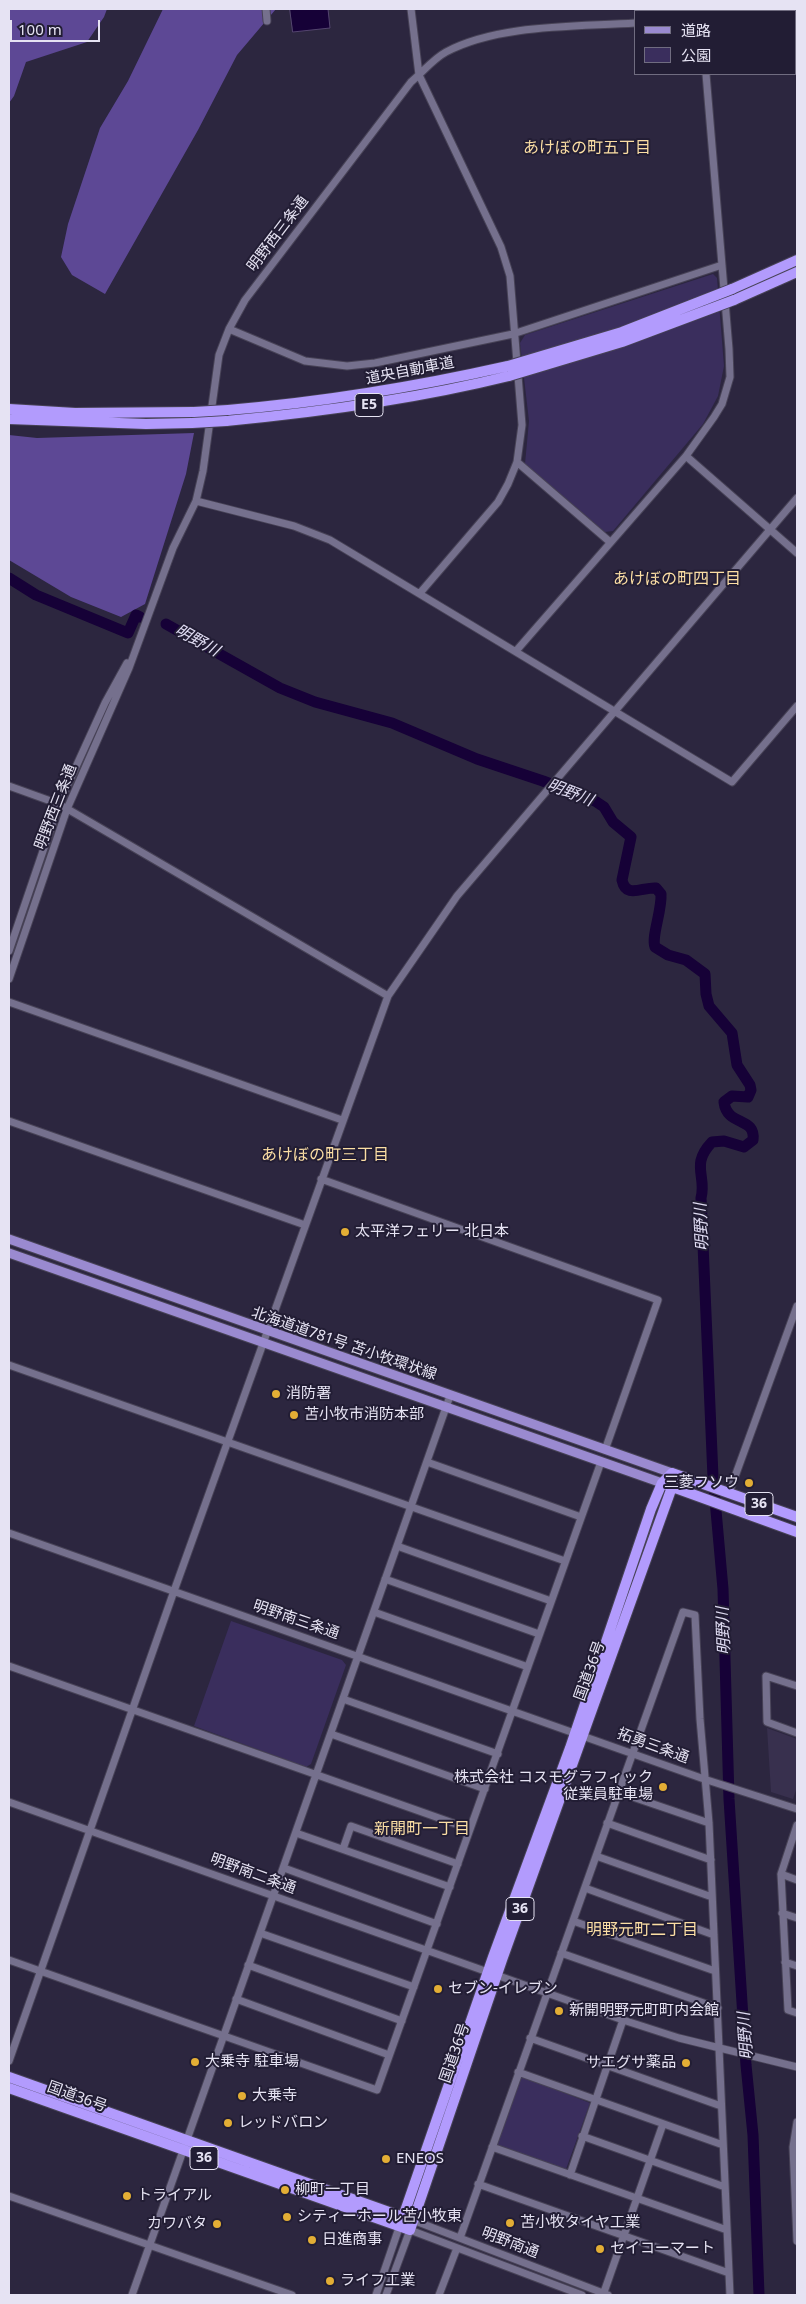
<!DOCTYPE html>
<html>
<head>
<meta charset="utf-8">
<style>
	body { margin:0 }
	#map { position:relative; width:806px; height:2304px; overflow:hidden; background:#2c263f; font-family:"Noto Sans","Noto Sans JP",sans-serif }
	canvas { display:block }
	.frame { position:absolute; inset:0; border:10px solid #e6e3f3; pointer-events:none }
	.legend { position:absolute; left:634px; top:10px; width:162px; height:65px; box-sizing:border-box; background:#221d34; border:1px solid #706c80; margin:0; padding:6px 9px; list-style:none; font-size:15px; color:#e6e3f3 }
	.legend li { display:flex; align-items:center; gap:10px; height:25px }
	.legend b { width:25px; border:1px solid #706c80 }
	.scale { position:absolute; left:10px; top:20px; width:90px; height:22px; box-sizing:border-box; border:2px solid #e6e3f3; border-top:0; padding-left:6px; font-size:15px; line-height:18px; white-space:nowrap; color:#e6e3f3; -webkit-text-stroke:4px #221d34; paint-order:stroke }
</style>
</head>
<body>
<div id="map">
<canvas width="806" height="2304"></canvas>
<div class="frame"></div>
<ul class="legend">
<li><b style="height:6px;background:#9a8ad0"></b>道路</li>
<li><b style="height:14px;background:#3a2e5d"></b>公園</li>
</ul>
<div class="scale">100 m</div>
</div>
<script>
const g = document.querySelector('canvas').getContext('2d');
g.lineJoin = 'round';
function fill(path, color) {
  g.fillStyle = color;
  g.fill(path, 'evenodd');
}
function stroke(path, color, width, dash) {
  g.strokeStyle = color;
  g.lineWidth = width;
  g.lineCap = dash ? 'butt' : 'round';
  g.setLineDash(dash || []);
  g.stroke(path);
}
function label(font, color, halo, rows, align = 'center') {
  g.font = font + ' "Noto Sans","Noto Sans JP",sans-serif';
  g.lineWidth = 4;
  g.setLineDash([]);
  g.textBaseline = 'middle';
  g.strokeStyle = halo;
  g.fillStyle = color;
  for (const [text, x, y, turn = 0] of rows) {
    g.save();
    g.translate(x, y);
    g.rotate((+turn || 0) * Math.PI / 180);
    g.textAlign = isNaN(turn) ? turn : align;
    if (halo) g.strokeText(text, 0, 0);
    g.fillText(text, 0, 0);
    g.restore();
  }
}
const built = new Path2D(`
	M767 1728 797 1739V1787L793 1799 771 1792Z`);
const green = new Path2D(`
	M713 274 717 278 724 366 718 396 703 424 613 531 605 532 525 464 529 421 520 343 525 335Z
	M231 1621 342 1660 346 1665 311 1764 306 1767 194 1726Z
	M521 2076 590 2103 566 2169 497 2145Z`);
const forest = new Path2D(`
	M9 9H107L104 17 87 42 26 62 14 96 9 103Z
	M163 9H276L237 55 198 130 105 294 72 275 61 257 68 224 100 128 128 81Z
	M194 433 186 474 145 604 121 617 71 597 9 560V435L37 438Z`);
const water = new Path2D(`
	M290 9H328L330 28 293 32Z`);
const river = new Path2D(`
	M9 578 36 595 128 633 136 615 140 617
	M166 624 280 688 315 702 392 723 477 759 543 781 595 801 604 807 613 822 631 837 622 880C626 899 642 887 656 888L661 894C662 911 651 937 655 947L668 955 686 960 705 974 706 994 709 1006 732 1033 737 1065 750 1085 751 1090 748 1097 732 1096 724 1102C727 1127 756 1116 753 1140L744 1147 724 1141 712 1142C690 1165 707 1176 701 1198L713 1477 723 1589 729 1799 746 2065 753 2135 759 2295`);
const minor = new Path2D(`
	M266 9 267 21
	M411 9 419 75 501 247 510 276 522 425 517 462 508 484 498 502 420 593
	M795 11H797
	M229 329 305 361 347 366 375 363 513 334 722 265
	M686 456 797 553
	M517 462 610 542
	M196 501 294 526 330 540 732 782 797 706
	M516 651 686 456 714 417 722 404 730 377 729 349 706 74
	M9 786 59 804 388 996
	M9 951 59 804 105 703 127 663
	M9 979 67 809 129 668 173 548 196 501 203 471 219 355 229 329 245 300 411 82C423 72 433 59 446 52 499 24 576 27 635 23
	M9 1002 342 1120
	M9 1121 305 1225
	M321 1179 658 1300 605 1450
	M9 1365 565 1561
	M427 1462 581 1517
	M729 1493 797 1306
	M9 1533 704 1779 797 1809
	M397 1546 551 1601
	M385 1579 539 1634
	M374 1612 528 1667
	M9 1666 470 1829
	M797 1686 766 1676 767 1722 797 1733
	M343 1699 498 1754
	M331 1734 485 1789
	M618 1792 709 1823
	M9 1802 623 2020 679 2038 797 2067
	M607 1823 711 1860
	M797 1825 781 1874 788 2010 797 2013
	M296 1833 450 1887
	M343 1849 351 1826 458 1864
	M596 1856 712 1897
	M284 1868 437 1924
	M781 1874 797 1880
	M585 1888 714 1935
	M782 1913 797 1918
	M573 1921 715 1971
	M260 1933 414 1987
	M561 1953 718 2008
	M9 1960 377 2090 601 1462
	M785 1962 797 1966
	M248 1965 402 2021
	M236 1999 389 2055
	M530 2038 721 2106
	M9 2061 174 1591 388 996 457 896 797 498
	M518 2072 723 2145
	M797 2122 793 2147 797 2241
	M582 2136 725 2187
	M492 2147 727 2230
	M570 2175 623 2020
	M478 2184 729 2273
	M9 2196 292 2295
	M410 2219 608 2295
	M460 2238 683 1612 695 1615 700 1719 709 1823 730 2295
	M132 2295 450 1396
	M376 2295 401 2222
	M386 2295 410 2230 582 2295
	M439 2295 457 2248
	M603 2295 663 2124`);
const major = new Path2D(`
	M9 1239 672 1473
	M9 1253 662 1483`);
const highway = new Path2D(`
	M732 289 797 260
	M734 300 797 272
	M9 409 75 413 194 412
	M228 410C323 402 415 387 508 366
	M9 419 146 424 192 423
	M226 421C322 412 416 399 509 376
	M672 1473 797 1517
	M667 1485 797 1532
	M9 2077 403 2217 493 1957 570 1748 651 1509 662 1483 672 1473
	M9 2088 410 2230 502 1960 672 1487V1473`);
const highwayBridge = new Path2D(`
	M508 366 622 332 732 289
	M509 376 622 342 734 300
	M194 412 228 410
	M192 423 226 421`);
const markers = [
	[345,1232,5,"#e3ae35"],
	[276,1394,5,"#e3ae35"],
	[294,1415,5,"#e3ae35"],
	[749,1483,5,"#e3ae35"],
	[663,1787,5,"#e3ae35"],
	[438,1989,5,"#e3ae35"],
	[559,2011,5,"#e3ae35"],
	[195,2062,5,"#e3ae35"],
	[686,2063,5,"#e3ae35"],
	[242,2096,5,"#e3ae35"],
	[228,2123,5,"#e3ae35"],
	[386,2159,5,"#e3ae35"],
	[285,2190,5,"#e3ae35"],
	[127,2196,5,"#e3ae35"],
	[287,2217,5,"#e3ae35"],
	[510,2223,5,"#e3ae35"],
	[217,2224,5,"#e3ae35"],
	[312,2240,5,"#e3ae35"],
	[600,2249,5,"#e3ae35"],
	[330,2281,5,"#e3ae35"]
];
const shields = [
	[369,405,28],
	[759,1504,28],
	[520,1909,28],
	[204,2158,28]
];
const shieldNames = [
	["E5",369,405],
	["36",759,1504],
	["36",520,1909],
	["36",204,2158]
];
const streetNames = [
	["明野西三条通",278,234,-53],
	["道央自動車道",410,371,-11],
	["明野西三条通",56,807,-69],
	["北海道道781号 苫小牧環状線",344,1344,19],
	["明野南三条通",296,1620,19],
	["国道36号",590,1671,-70],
	["拓勇三条通",653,1746,20],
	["明野南二条通",253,1874,20],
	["国道36号",455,2053,-71],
	["国道36号",77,2097,20],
	["明野南通",510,2243,21]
];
const poiNames = [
	["太平洋フェリー 北日本",355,1232],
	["消防署",286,1394],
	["苫小牧市消防本部",304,1415],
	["三菱フソウ",739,1483,"right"],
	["株式会社 コスモグラフィック",653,1778,"right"],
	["従業員駐車場",653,1795,"right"],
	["セブン-イレブン",448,1989],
	["新開明野元町町内会館",569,2011],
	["大乗寺 駐車場",205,2062],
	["サエグサ薬品",676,2063,"right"],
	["大乗寺",252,2096],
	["レッドバロン",238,2123],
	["ENEOS",396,2159],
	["柳町一丁目",295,2190],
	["トライアル",137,2196],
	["シティーホール苫小牧東",297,2217],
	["苫小牧タイヤ工業",520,2223],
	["カワバタ",207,2224,"right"],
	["日進商事",322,2240],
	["セイコーマート",610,2249],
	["ライフ工業",340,2281]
];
const neighbourhoodNames = [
	["あけぼの町五丁目",587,148],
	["あけぼの町四丁目",677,579],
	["あけぼの町三丁目",325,1155],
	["新開町一丁目",422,1829],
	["明野元町二丁目",642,1930]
];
const waterNames = [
	["明野川",197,641,29],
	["明野川",570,793,21],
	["明野川",702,1227,-93],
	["明野川",724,1631,-92],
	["明野川",746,2036,-94]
];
fill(built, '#38304e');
fill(green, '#3a2e5d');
fill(forest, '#5d4895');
fill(water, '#160137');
stroke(water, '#54456f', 1);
stroke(river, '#160137', 11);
stroke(minor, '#474256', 9);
stroke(major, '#474256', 11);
stroke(highway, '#474256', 12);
stroke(minor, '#75708d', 7);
stroke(major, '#9a8ad0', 9);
stroke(highway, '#b29bfd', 10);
stroke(highwayBridge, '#474256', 12, []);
stroke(highwayBridge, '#b29bfd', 10);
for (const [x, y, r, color] of markers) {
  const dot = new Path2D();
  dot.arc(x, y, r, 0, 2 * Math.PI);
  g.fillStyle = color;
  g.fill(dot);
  stroke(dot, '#221d34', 2);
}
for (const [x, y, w] of shields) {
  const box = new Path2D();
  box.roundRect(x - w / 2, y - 11.5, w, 23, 4);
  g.fillStyle = '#221d34';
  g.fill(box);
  stroke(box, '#e6e3f3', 1);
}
label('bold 14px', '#e6e3f3', null, shieldNames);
label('15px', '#e6e3f3', '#221d34', streetNames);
label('15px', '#e6e3f3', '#221d34', poiNames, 'left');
label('16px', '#fbdea4', '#221d34', neighbourhoodNames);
label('italic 16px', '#e1ddf4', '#221d34', waterNames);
</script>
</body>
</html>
